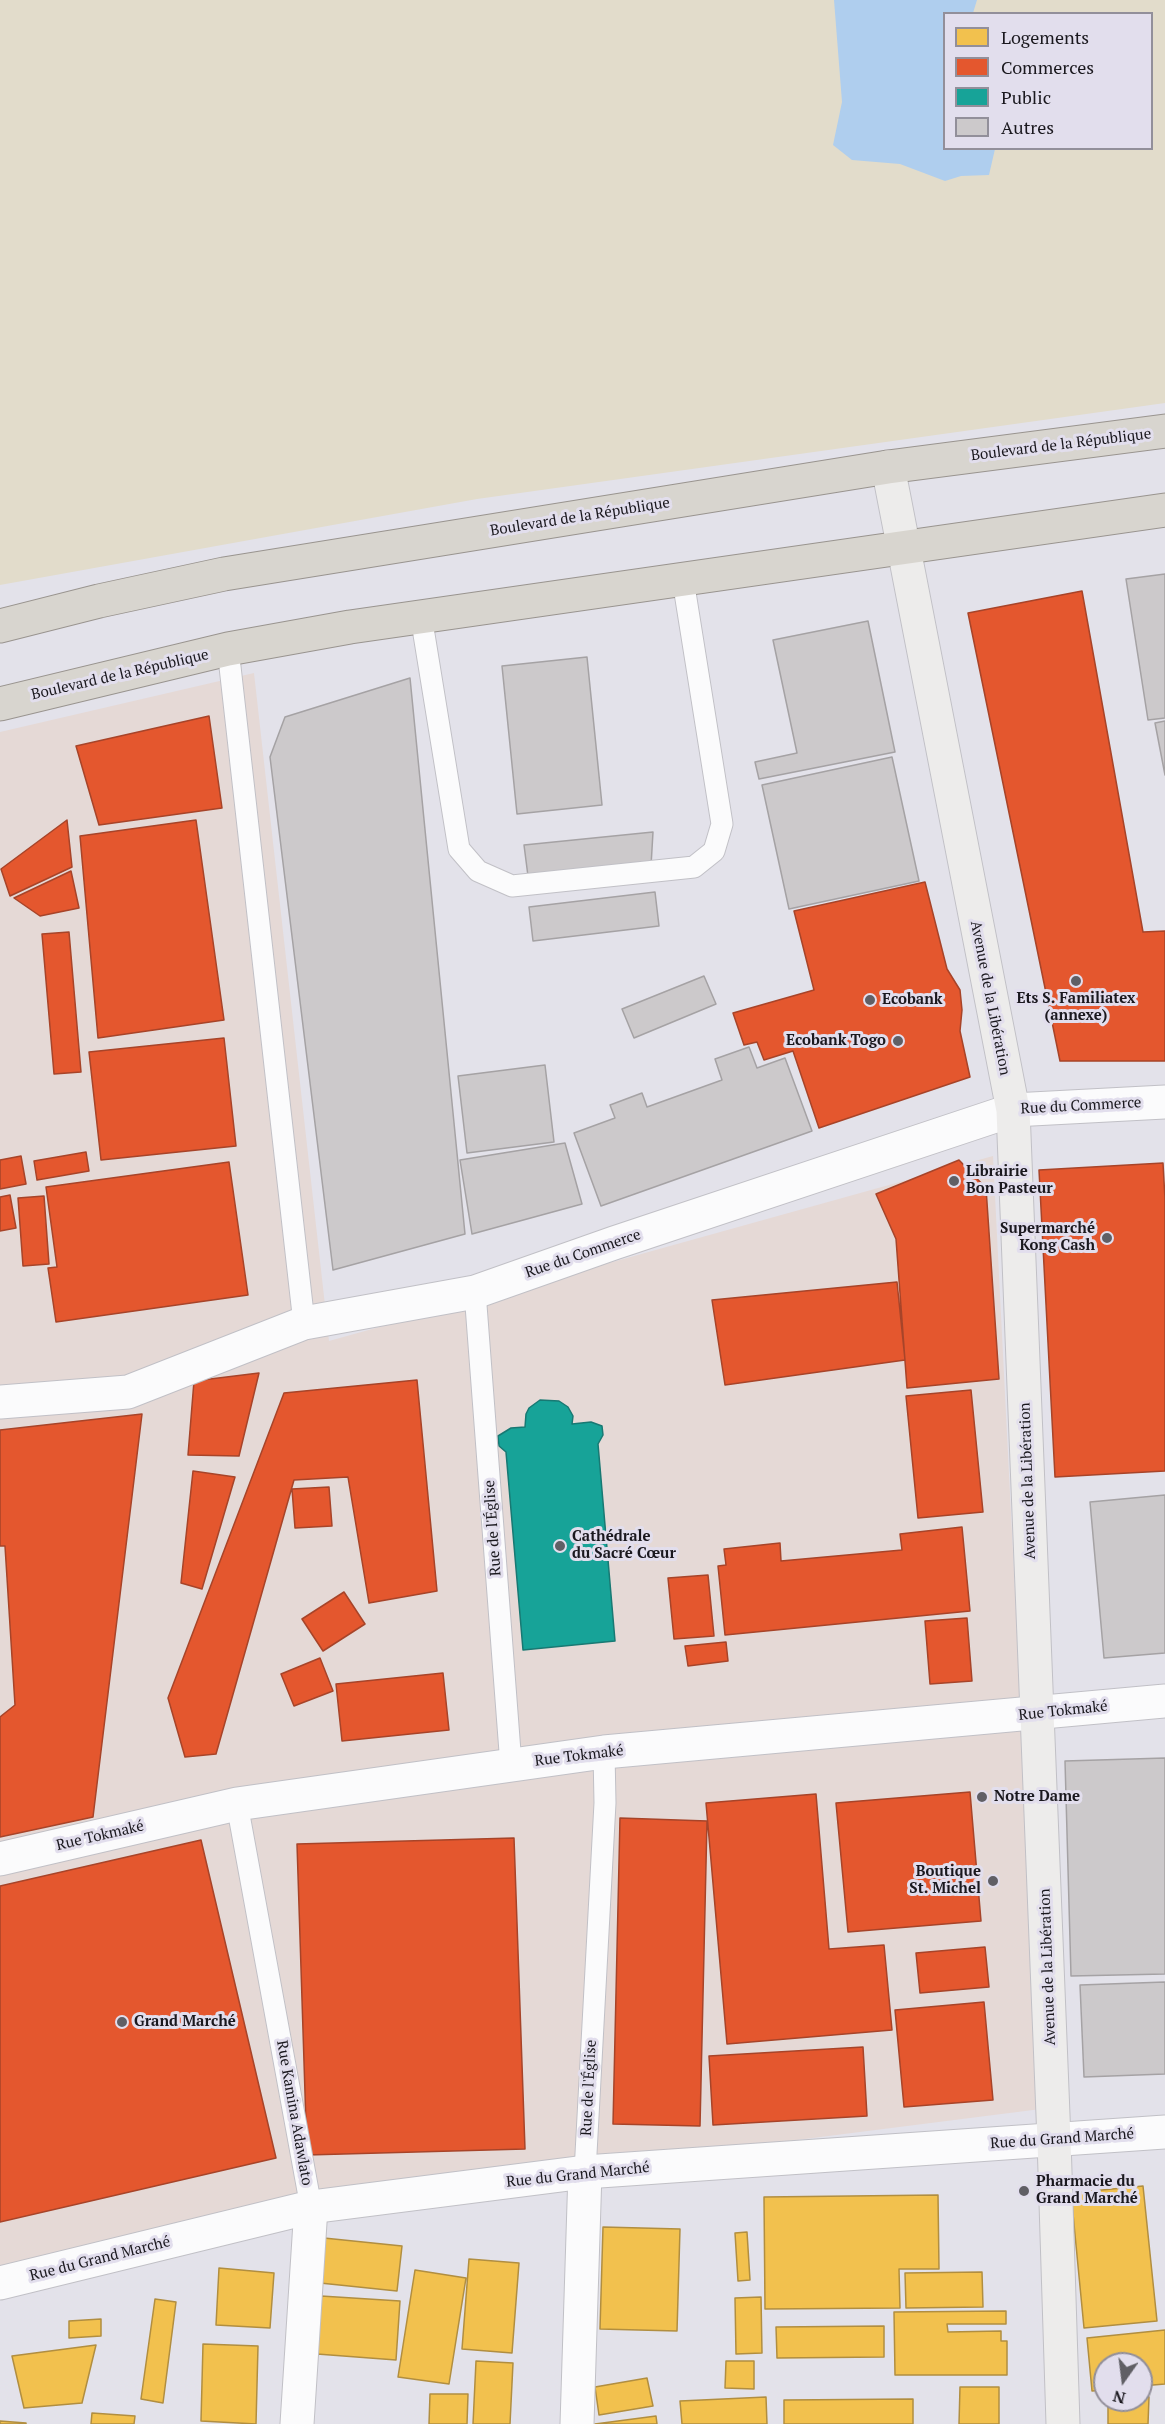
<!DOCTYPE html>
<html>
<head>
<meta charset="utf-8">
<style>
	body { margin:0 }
	#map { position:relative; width:1165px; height:2424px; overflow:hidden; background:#e3e2ea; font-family:"PT Serif",serif }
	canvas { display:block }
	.legend { position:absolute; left:943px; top:12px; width:210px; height:138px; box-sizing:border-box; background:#e2deed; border:2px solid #928f9a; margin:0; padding:8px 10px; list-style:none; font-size:18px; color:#1a181e }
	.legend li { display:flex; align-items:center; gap:12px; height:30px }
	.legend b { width:30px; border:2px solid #928f9a }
	.north { position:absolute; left:1093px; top:2352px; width:60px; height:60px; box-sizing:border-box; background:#e2deed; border:2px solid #928f9a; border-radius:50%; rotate:194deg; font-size:16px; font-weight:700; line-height:24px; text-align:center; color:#1a181e }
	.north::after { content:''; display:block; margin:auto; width:21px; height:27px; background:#605f65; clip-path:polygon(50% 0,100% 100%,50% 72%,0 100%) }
</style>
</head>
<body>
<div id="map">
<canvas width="1165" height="2424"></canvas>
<ul class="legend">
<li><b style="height:16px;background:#f2c14e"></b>Logements</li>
<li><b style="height:16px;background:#e4572e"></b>Commerces</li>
<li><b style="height:16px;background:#17a398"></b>Public</li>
<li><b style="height:16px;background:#ccc9cb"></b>Autres</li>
</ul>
<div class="north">N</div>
</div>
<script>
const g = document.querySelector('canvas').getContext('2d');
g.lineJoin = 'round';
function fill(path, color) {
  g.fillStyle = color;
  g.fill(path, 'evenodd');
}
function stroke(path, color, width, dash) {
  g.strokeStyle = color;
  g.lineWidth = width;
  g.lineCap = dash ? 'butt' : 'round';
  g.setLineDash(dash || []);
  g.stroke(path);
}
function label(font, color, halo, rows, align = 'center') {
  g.font = font + ' "PT Serif",serif';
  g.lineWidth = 6;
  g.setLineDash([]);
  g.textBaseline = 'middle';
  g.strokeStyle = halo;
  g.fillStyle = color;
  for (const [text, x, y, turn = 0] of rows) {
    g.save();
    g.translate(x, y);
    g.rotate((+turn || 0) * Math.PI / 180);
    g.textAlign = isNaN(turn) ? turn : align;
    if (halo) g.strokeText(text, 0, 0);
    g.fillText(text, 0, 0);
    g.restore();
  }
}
const commercial = new Path2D(`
	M254 673 329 1341 993 1156 1041 2109 781 2142 0 2274V732Z`);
const sand = new Path2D(`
	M0 0H1165V403L477 499 0 585ZM944 14H1152V148H944Z`);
const water = new Path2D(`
	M834 0H977L973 13 944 14V148L995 149 989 175 961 176 945 181 900 164 852 160 833 145 842 102Z`);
const homes = new Path2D(`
	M1143 2186 1157 2321 1084 2328 1071 2193Z
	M938 2195 939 2269H899L900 2308 765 2309 764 2197Z
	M603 2227 680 2229 677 2331 600 2329Z
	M747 2232 750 2280 738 2281 735 2233Z
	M324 2238 402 2246 397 2291 320 2283Z
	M469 2259 519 2263 512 2353 462 2349Z
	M219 2268 274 2273 270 2328 216 2325Z
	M415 2270 466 2278 449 2384 398 2377Z
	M982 2272 983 2307 906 2308 905 2273Z
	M321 2296 400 2301 396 2360 317 2354Z
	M761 2297 762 2353 736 2354 735 2298Z
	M155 2299 176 2302 163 2403 141 2399Z
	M1006 2311V2324H947L948 2332 1001 2331V2341H1007V2375H895L894 2312Z
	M101 2319V2336L69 2338V2321Z
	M884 2326V2357L777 2358 776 2327Z
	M1165 2330V2384L1141 2386V2364H1105V2390L1092 2391 1087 2338Z
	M203 2344 258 2346 256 2424 201 2421Z
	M96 2345 82 2403 24 2408 12 2356Z
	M476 2361 513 2363 510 2424H473Z
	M726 2361H754V2389L725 2388Z
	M647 2378 653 2406 599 2415 595 2387Z
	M960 2387H999V2424H959Z
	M430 2394H468L467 2424H429Z
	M1141 2396 1149 2397 1148 2424H1108V2400H1141Z
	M766 2397 767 2424H682L680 2401Z
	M913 2399V2424H784V2400Z
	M92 2413 135 2416 134 2424H91Z
	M656 2416 657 2424H595Z
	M0 2421 26 2423V2424H0Z`);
const shops = new Path2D(`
	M1082 591 1143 932 1165 931V1061H1060L968 613Z
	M209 716 222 808 99 825 76 746Z
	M67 820 72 867 10 896 1 869Z
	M196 820 224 1020 98 1038 80 836Z
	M71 871 79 908 40 916 14 898Z
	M925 882 947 969 960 990 962 1010 960 1031 970 1077 819 1128 793 1051 764 1060 757 1042 744 1045 733 1013 814 990 794 911Z
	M69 932 81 1072 54 1074 42 934Z
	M224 1038 236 1146 101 1160 89 1052Z
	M86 1152 89 1171 37 1180 34 1161Z
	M21 1156 26 1184 0 1189V1160Z
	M959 1160 986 1188 999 1379 907 1388 896 1239 876 1194Z
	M229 1162 248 1295 56 1322 48 1268 57 1267 46 1187Z
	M1163 1163 1165 1199V1471L1055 1477 1039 1170Z
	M10 1195 16 1228 0 1231V1197Z
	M44 1196 49 1264 23 1266 18 1198Z
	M897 1282 905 1360 725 1385 712 1300Z
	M259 1373 239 1456 188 1455 194 1381Z
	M417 1380 437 1591 369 1603 348 1477 294 1480 216 1754 185 1757 168 1698 284 1393Z
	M971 1390 983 1512 918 1518 906 1396Z
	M142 1414 93 1817 0 1837V1717L15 1705 5 1546H0V1430Z
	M193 1471 235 1477 202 1589 181 1583Z
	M329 1487 332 1526 295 1528 292 1489Z
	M962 1527 970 1611 725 1635 718 1566 726 1565 724 1549 780 1543 781 1561 902 1550 900 1534Z
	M708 1575 714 1636 674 1639 668 1578Z
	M344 1592 365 1624 323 1651 302 1619Z
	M967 1618 972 1681 930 1684 925 1621Z
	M726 1642 728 1661 688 1666 685 1646Z
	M320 1658 333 1691 294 1706 281 1674Z
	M443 1673 449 1730 342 1741 336 1684Z
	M970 1792 981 1921 848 1932 836 1803Z
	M816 1794 829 1949 884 1945 892 2030 727 2044 706 1803Z
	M620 1818 707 1821 700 2126 613 2124Z
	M514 1838 525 2149 307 2155 297 1844Z
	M201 1840 276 2158 0 2222V1886Z
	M985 1947 989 1987 920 1993 916 1953Z
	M984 2002 993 2100 904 2107 895 2010Z
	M863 2047 867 2116 713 2125 709 2056Z`);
const public = new Path2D(`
	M540 1400 559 1401 568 1407 573 1416 572 1424 591 1422 602 1426 603 1435 598 1444 615 1641 523 1650 506 1452 499 1446 498 1436 511 1428 525 1427 526 1414 529 1408Z`);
const building = new Path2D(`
	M1165 574V718L1148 720 1126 579Z
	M868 621 895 752 759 779 755 762 797 753 773 640Z
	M587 657 602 805 517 814 502 666Z
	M410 678 465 1234 333 1270 270 757 285 717Z
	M1165 721V775L1155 723Z
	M892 757 919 881 789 909 762 785Z
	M653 832 651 866 529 884 524 845Z
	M655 892 659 926 533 941 529 907Z
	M704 976 716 1004 634 1038 622 1009Z
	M749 1047 757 1068 785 1058 812 1131 601 1206 574 1133 615 1118 610 1105 642 1093 647 1107 722 1080 715 1059Z
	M545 1065 554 1142 467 1153 458 1076Z
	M565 1143 582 1204 472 1234 460 1160Z
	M1165 1495V1653L1104 1658 1090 1502Z
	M1165 1758V1974L1071 1976 1065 1761Z
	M1165 1982V2074L1084 2077 1080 1985Z`);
const service = new Path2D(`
	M421 616 459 849 478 871 512 886 694 867 714 851 722 824 683 580
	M228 649 304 1323
	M475 1292 511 1765
	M237 1804 311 2207
	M585 2172 605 1803 604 1752`);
const minor = new Path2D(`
	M0 1402 128 1392 304 1323 475 1292 614 1243 1013 1110 1165 1102
	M0 1859 237 1804 604 1752 1165 1701
	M297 2424 311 2207
	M577 2424 585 2172`);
const tertiary = new Path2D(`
	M0 2283 311 2207 585 2172 1165 2132`);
const secondary = new Path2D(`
	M888 467 1013 1110 1054 2140 1063 2424`);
const trunk = new Path2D(`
	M0 626 99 601 224 574 888 467 1165 431
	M0 704 228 649 350 627 1165 510`);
const markers = [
	[1076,981,6,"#605f65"],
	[870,1000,6,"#605f65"],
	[898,1041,6,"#605f65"],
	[954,1181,6,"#605f65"],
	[1107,1238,6,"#605f65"],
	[560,1546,6,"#605f65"],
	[982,1797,6,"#605f65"],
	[993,1881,6,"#605f65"],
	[122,2022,6,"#605f65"],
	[1024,2191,6,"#605f65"]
];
const streetNames = [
	["Boulevard de la République",1061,445,-7],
	["Boulevard de la République",580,517,-9],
	["Boulevard de la République",120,675,-13],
	["Avenue de la Libération",990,998,79],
	["Rue du Commerce",1081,1106,-3],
	["Rue du Commerce",583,1254,-19],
	["Avenue de la Libération",1028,1481,-92],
	["Rue de l'Église",493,1528,-94],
	["Rue Tokmaké",1063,1711,-6],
	["Rue Tokmaké",579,1756,-7],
	["Rue Tokmaké",100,1836,-13],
	["Avenue de la Libération",1048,1967,-92],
	["Rue de l'Église",589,2088,-87],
	["Rue Kamina Adawlato",294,2113,80],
	["Rue du Grand Marché",1062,2139,-4],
	["Rue du Grand Marché",578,2175,-6],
	["Rue du Grand Marché",100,2259,-14]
];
const poiNames = [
	["Ets S. Familiatex",1076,999,"center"],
	["(annexe)",1076,1016,"center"],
	["Ecobank",882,1000],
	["Ecobank Togo",886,1041,"right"],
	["Librairie",966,1172],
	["Bon Pasteur",966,1189],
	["Supermarché",1095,1229,"right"],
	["Kong Cash",1095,1246,"right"],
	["Cathédrale",572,1537],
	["du Sacré Cœur",572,1554],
	["Notre Dame",994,1797],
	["Boutique",981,1872,"right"],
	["St. Michel",981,1889,"right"],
	["Grand Marché",134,2022],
	["Pharmacie du",1036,2182],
	["Grand Marché",1036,2199]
];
fill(commercial, '#e5d9d6');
fill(sand, '#e2dccb');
fill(water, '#afceee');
fill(homes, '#f2c14e');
stroke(homes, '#b18e40', 1.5);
fill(shops, '#e4572e');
stroke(shops, '#a74429', 1.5);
fill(public, '#17a398');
stroke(public, '#187973', 1.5);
fill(building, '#ccc9cb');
stroke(building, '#a5a2a4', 1.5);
stroke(service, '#c1c0c6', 23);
stroke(minor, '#c1c0c6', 35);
stroke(tertiary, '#c1c0c6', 35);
stroke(secondary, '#c1c0c6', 35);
stroke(trunk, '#99948f', 35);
stroke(service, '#fbfbfc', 21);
stroke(minor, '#fbfbfc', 33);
stroke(tertiary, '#fbfbfc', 33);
stroke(secondary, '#edeceb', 33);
stroke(trunk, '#d8d5cf', 33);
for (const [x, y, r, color] of markers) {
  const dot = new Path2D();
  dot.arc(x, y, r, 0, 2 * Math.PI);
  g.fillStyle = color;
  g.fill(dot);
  stroke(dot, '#e2deed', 2);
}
label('15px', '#1a181e', '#e2deed', streetNames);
label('bold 15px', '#1a181e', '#e2deed', poiNames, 'left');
</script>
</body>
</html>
